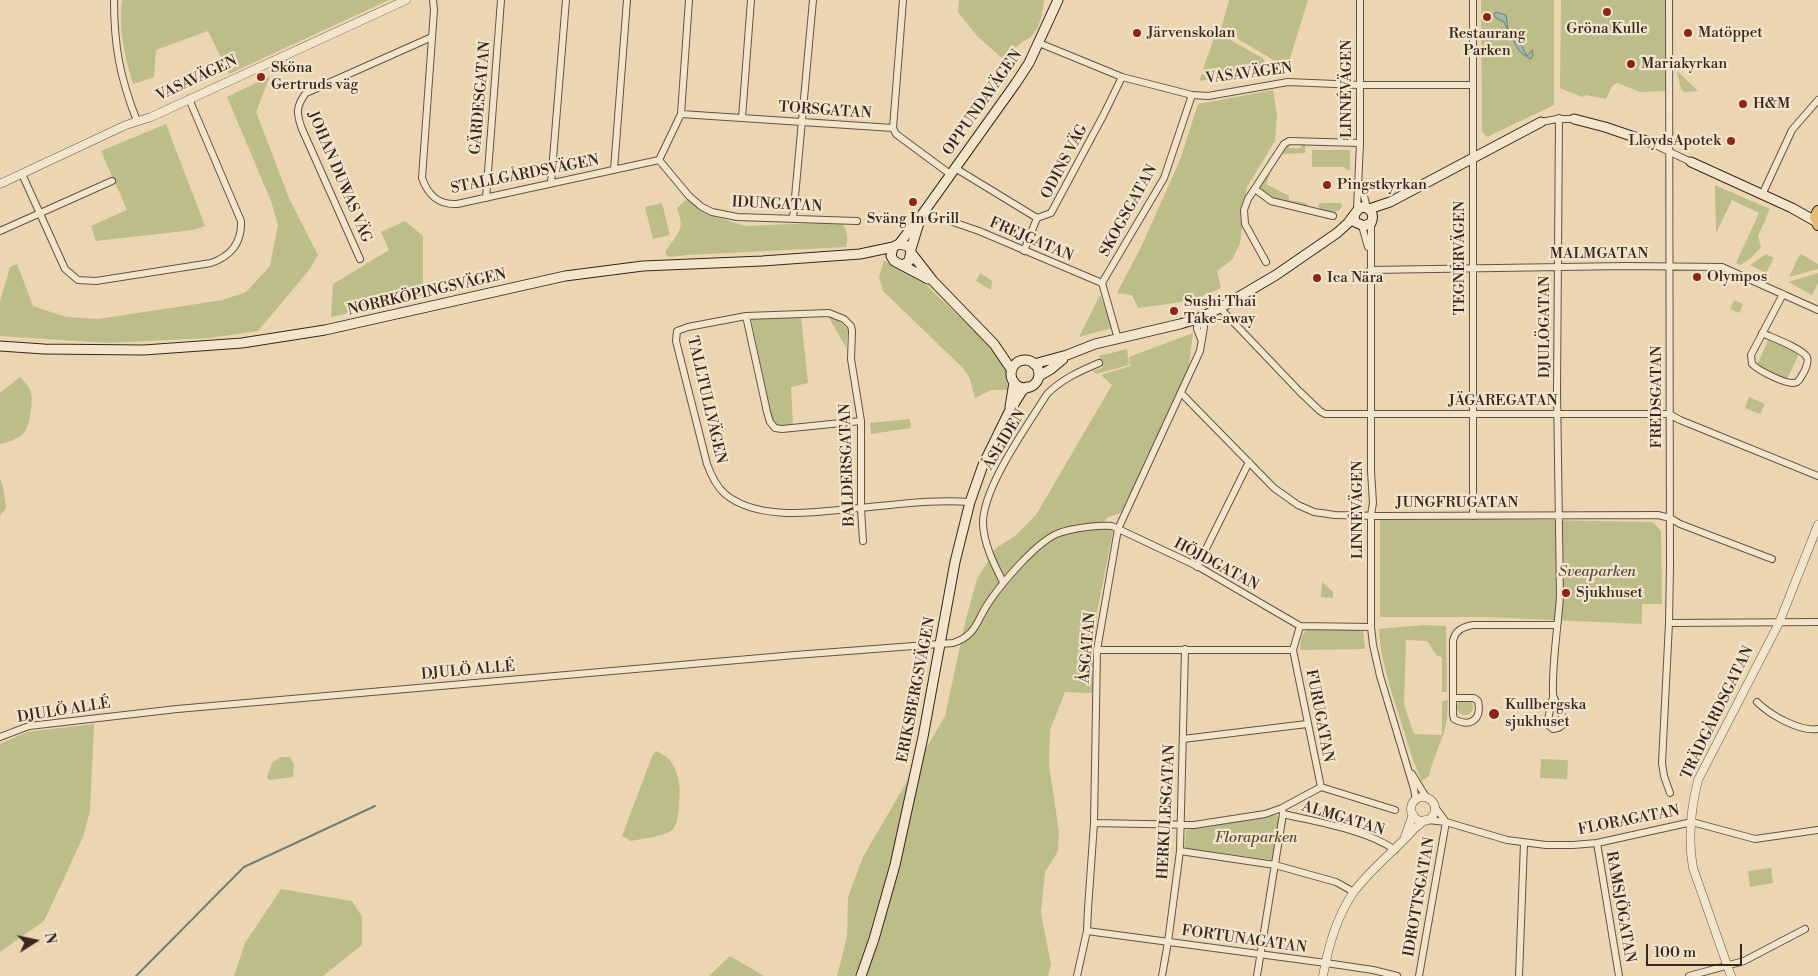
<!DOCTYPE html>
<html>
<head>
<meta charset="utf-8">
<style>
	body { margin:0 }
	#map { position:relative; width:1818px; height:976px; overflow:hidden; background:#ecd6b1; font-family:"Libre Bodoni",serif }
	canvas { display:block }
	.north { position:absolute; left:10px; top:916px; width:50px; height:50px; -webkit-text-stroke:4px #f3e4cc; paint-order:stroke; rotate:80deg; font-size:14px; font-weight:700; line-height:20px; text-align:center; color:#36271f }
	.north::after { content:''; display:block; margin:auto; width:18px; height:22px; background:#36271f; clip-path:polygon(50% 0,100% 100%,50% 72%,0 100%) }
	.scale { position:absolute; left:1646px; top:944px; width:96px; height:22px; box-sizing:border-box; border:2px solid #36271f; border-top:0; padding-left:6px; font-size:15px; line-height:18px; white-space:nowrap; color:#36271f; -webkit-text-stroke:4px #f3e4cc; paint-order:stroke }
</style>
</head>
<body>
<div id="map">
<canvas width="1818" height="976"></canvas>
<div class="north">N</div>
<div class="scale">100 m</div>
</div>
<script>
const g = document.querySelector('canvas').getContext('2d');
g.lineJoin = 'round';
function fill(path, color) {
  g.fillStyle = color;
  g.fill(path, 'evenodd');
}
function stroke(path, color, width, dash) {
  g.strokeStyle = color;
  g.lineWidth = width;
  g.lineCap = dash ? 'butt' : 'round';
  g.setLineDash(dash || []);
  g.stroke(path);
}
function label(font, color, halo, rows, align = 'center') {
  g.font = font + ' "Libre Bodoni",serif';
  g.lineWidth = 4.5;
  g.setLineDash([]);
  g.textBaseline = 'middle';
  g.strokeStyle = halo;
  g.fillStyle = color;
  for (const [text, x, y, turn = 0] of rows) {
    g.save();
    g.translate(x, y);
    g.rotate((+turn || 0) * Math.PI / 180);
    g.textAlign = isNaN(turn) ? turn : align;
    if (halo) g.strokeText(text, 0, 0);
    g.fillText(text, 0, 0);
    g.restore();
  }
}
const green = new Path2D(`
	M122 0H389L229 74 208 31 156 50 154 77 133 84C125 55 118 30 122 0Z
	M959 0H1044C1043 12 1040 28 1031 37 1028 40 1024 40 1021 43 1015 49 1010 54 1003 59L977 36 958 12Z
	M1229 0H1308L1287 68 1221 29Z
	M1481 0H1554V105L1487 137 1482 131Z
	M1561 0H1666V91L1640 92 1617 83 1612 86 1606 99 1586 95 1582 97 1560 88Z
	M1216 32 1264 59 1266 71 1199 81Z
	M1677 71 1698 91 1684 92 1681 89Z
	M270 76 256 112 289 198 318 255 310 269 258 331 210 338 107 343 0 336V301L10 267 17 264 33 306 66 317 98 319 223 300 246 292 270 266 278 225 271 201 227 97Z
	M1273 90 1277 116 1275 141 1247 187 1240 243 1232 260 1217 271 1221 288C1192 302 1169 304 1138 308L1132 295 1117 293 1141 247 1180 160 1198 104Z
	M166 124 205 226 193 230 96 241 91 226 127 210 101 151Z
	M1289 144V148H1301V144H1305V153L1282 154 1272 169 1266 184 1289 196V200L1306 203 1309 208 1273 199 1260 191 1259 186 1281 149Z
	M1312 150H1350V170H1347L1344 167H1312Z
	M1715 185 1770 209 1758 236 1761 247 1752 257 1741 265 1736 263 1759 213 1732 200 1716 233Z
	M687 199 707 214 745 226 841 222C847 230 849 237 846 247L687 255 670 257 666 255V251C677 233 686 231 677 208Z
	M662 203 670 235 653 239 645 207Z
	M1321 203H1341L1342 207C1336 215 1327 213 1319 208L1318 205Z
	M405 221 423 236V297L331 317 333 284 389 250 381 232Z
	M1766 254 1774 258 1766 273 1750 265Z
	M1801 254 1818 264V269L1789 277 1799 256Z
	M884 260 895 268 917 276 999 355 1006 370 1008 390H991L975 398 970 379 964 369 883 291 879 277Z
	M980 273 992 281 991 290 976 281Z
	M1818 273V283L1812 295 1788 282Z
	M1100 295 1112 328 1079 337Z
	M1734 300 1743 304 1739 313 1730 309Z
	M828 316 838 319 848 330 846 348Z
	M801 317 808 383 791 387 793 425H777L773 421 770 412 751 318Z
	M1193 333 1189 367 1123 512 1106 518 1103 527 1113 531 1097 612 1093 693 1065 692 1050 730 1049 765 1059 832 1058 851 1045 872 1041 913 1051 964 1048 976H837L847 937 848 897 863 857 945 716 966 619 977 579 996 548 1015 536 1036 515 1112 385 1101 375 1130 366 1129 357Z
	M1769 338 1800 352 1787 379 1757 365Z
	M1127 349 1129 365 1096 374 1093 371 1102 368V361L1099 356Z
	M20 377C25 382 29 386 31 393 33 402 30 429 22 435 18 439 6 443 0 444V393Z
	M1749 397 1765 404 1760 414 1745 408Z
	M910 419 911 428 871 434 870 423Z
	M0 479 3 486 6 508 0 516Z
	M1380 517 1653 522 1661 531 1662 604H1642V624L1485 617H1380Z
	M1322 582 1333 592V598L1321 597Z
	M1423 625 1446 626 1447 692H1442V657L1437 656 1427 641 1406 640 1404 705 1414 734 1442 735V701L1448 700C1447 708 1448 717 1446 724 1442 742 1433 758 1429 776L1422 781C1412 761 1407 740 1400 719 1391 689 1380 660 1379 629Z
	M1308 629H1361L1363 631 1365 649 1300 650C1301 643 1300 633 1308 629Z
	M1457 707a8 8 0 1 1 16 0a8 8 0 1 1-16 0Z
	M94 724 90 811 83 837 44 921 0 952V744L27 732Z
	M656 751C680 760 681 786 679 808 678 815 677 825 672 830 667 836 640 839 631 841L622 836 653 754Z
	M280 757H290L294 765 293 777 269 780 267 777 272 763Z
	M1541 759 1568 760 1567 779 1540 778Z
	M1277 815 1279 819 1272 860 1185 848 1186 831 1194 827Z
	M1771 868 1773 883 1750 887 1748 871Z
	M281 889 352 901 362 917V945L323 976H234L245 943Z
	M730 956 764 976H709Z`);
const water = new Path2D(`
	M1496 12 1506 15 1508 28 1507 29 1504 22 1496 18 1494 15Z
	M1513 37 1519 41 1527 56 1532 50 1533 55 1531 59C1523 57 1513 45 1513 37Z`);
const stream = new Path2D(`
	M136 976 244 867 375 806`);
const minor = new Path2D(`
	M114 0C114 46 120 78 137 121
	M433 0 434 10 422 178C428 195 438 205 457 204L659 160 681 114 689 0
	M1669 0 1670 566 1669 623 1662 763 1664 776 1670 793
	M1039 43 1122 77 1192 95 1208 96 1288 82 1359 85H1472
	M681 114 893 128 896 134 950 174
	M742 118 751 0
	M1541 122 1557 119H1574
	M893 128 903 0
	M1649 142 1691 162
	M659 160 689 196 702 207 712 212 737 217 857 221
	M955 168 1037 218
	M614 170 627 0
	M22 174 65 269 78 280 96 281 211 263C231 256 242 242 241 221L189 99
	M551 183 566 0
	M1361 184 1367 208
	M1255 189 1271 201 1333 216
	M1762 195 1792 130 1818 100
	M486 198 501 0
	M1357 209 1360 143V0
	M793 219 813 0
	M950 221 979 231 1102 283
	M1371 223V471L1373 503 1371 515V627L1373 645 1380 676 1414 789 1416 800
	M1362 226 1368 247
	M0 231 112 181
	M1024 251 1037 218 1051 213 1104 114 1122 77
	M360 259 302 129C296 113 296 106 306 93L432 37
	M1266 262 1245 224 1244 210 1248 199 1284 144 1289 141 1360 143
	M1370 270 1625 266 1722 267 1818 310
	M1220 308 1299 391 1320 411 1325 414H1669L1680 420 1818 476
	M746 316 767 412 770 422 775 428 782 429 861 421
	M1197 319V329L1201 339
	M1762 333C1773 338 1801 348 1807 357 1809 362 1806 368 1804 372 1802 375 1800 380 1797 382 1789 387 1758 370 1752 364L1751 355 1783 294
	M1118 339 1102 283 1164 178 1192 95
	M1181 393 1274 488 1298 505 1314 512 1335 515 1382 516 1658 515 1670 518 1680 524 1772 559
	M1473 516V0
	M863 541 861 508V421L851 359 852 331 851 326 844 319 829 313 746 316 688 327 677 331 676 341 707 464C711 475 716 486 725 494 759 522 819 512 859 508 895 505 934 499 970 502
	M1197 567 1249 462
	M1003 582C994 564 984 545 983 524 982 488 1028 425 1047 394 1062 379 1080 371 1099 363
	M1669 623 1818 622
	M1300 626 1293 650 1321 787
	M1097 650H1293
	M1553 697 1547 724 1553 729C1575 727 1554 704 1553 694 1552 661 1558 628 1560 596L1557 391 1559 118
	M1453 698H1474L1478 701C1482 719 1471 728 1454 719L1453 715V641C1455 630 1463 627 1473 625H1557
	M1757 702C1770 715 1800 732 1818 729
	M0 737 29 726 177 709 795 655 953 643C977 635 976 621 989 602 1002 583 1037 541 1059 533 1073 528 1098 525 1112 526L1199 567 1300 626 1371 627
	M1183 739 1307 724
	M1412 774 1426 797
	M1435 807 1446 822
	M1283 814C1317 822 1367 830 1395 850
	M1428 820 1446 822 1507 840 1546 845H1573L1597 843 1692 822 1755 839 1818 830
	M1094 823 1194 825 1265 814 1282 808 1321 787 1395 810
	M1597 843 1619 976
	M1180 851 1275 865 1336 882 1354 892
	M1087 931 1326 963 1373 970 1397 976
	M1077 976 1087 931 1088 909 1094 823 1097 650 1118 529 1200 351 1204 327 1197 319
	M1162 976 1168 942 1180 851 1185 649
	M1257 976 1283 814 1282 808
	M1419 976 1446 822
	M1519 976 1524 843
	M1689 976 1744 961 1805 929`);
const tertiary = new Path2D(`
	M0 184 126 125 151 117 406 0
	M1411 809a12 12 0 1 1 24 0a12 12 0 1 1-24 0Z
	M1405 837 1413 814
	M1323 976C1328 947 1336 918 1353 893 1370 869 1395 851 1414 829L1425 820
	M1731 976 1693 868C1688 840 1691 808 1698 780L1779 623 1818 525`);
const secondary = new Path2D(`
	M1574 119 1605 127 1649 142
	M1691 162 1792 208 1815 221
	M1369 209 1390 202 1541 122
	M899 244 921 216 1016 83 1029 63 1058 0
	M893 247 891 256 894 261 928 279
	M911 249 919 223
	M912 254 933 281 994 344 1011 369
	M0 346 44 349 144 350 242 343 325 330 565 276 643 266 762 261 860 254 893 247 899 244 908 246 911 251 909 261 903 265
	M1011 374a14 14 0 1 1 28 0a14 14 0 1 1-28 0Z
	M1034 364 1067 355 1095 344 1180 324 1197 319 1220 308 1276 275 1337 233 1348 223 1360 207 1367 208C1373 212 1374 216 1371 223L1364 226 1355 222 1354 215
	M1039 376 1051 369 1063 359
	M1010 407 1014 382
	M861 976 874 939 895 865 923 737 955 562 970 502 983 465 1009 412 1022 391 1027 387`);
const primary = new Path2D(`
	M1818 211 1815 217 1818 225`);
const markers = [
	[1607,12,5,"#8f2418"],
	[1487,17,5,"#8f2418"],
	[1137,33,5,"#8f2418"],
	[1688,33,5,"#8f2418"],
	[1631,64,5,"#8f2418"],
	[261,77,5,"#8f2418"],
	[1743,104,5,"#8f2418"],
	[1731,141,5,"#8f2418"],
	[1327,185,5,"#8f2418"],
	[913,202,5,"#8f2418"],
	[1697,277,5,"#8f2418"],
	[1317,278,5,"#8f2418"],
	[1174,311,5,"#8f2418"],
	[1566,593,5,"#8f2418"],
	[1494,714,6,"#8f2418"]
];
const poiNames = [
	["Gröna Kulle",1607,29,"center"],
	["Järvenskolan",1147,33],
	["Matöppet",1698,33],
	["Restaurang",1487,34,"center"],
	["Parken",1487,51,"center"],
	["Mariakyrkan",1641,64],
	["Sköna",271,68],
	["Gertruds väg",271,85],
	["H&M",1753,104],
	["LloydsApotek",1721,141,"right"],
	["Pingstkyrkan",1337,185],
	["Sväng In Grill",913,219,"center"],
	["Olympos",1707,277],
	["Ica Nära",1327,278],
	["Sushi Thai",1184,302],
	["Take-away",1184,319],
	["Sjukhuset",1576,593],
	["Kullbergska",1505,705],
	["sjukhuset",1505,722]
];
const streetNames = [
	["VASAVÄGEN",1249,74,-7],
	["VASAVÄGEN",197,79,-25],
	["LINNÉVÄGEN",1347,89,-90],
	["GÄRDESGATAN",481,98,-85],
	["OPPUNDAVÄGEN",983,103,-55],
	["TORSGATAN",825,111,4],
	["ODINS VÄG",1065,162,-62],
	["STALLGÅRDSVÄGEN",525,175,-11],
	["JOHAN DUWAS VÄG",339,177,67],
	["IDUNGATAN",777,205,3],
	["SKOGSGATAN",1129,211,-61],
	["FREJGATAN",1031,240,23],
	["MALMGATAN",1599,254],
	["TEGNÉRVÄGEN",1460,258,-90],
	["NORRKÖPINGSVÄGEN",427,293,-13],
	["DJULÖGATAN",1545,327,-90],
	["FREDSGATAN",1657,397,-90],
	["TALLTULLVÄGEN",706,400,77],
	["JÄGAREGATAN",1503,401],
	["ÅSLIDEN",1005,440,-59],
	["BALDERSGATAN",848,465,-92],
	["JUNGFRUGATAN",1457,503],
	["LINNÉVÄGEN",1358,510,-90],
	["HÖJDGATAN",1216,565,28],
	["ÅSGATAN",1088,648,-85],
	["DJULÖ ALLÉ",468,671,-5],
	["ERIKSBERGSVÄGEN",917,690,-79],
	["DJULÖ ALLÉ",64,711,-9],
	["TRÄDGÅRDSGATAN",1718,713,-64],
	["FURUGATAN",1319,716,79],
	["HERKULESGATAN",1167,812,-87],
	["ALMGATAN",1343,819,17],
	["FLORAGATAN",1629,821,-11],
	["IDROTTSGATAN",1420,897,-80],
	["RAMSJÖGATAN",1620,907,80],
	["FORTUNAGATAN",1244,940,8]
];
const parkNames = [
	["Sveaparken",1597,572],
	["Floraparken",1256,838]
];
fill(green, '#bcbd89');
fill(water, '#99b9b0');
stroke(water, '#717f76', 1);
stroke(stream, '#717f76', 2);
stroke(minor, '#645344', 8);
stroke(tertiary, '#645344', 9);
stroke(secondary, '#36271f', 11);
stroke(primary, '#36271f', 12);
stroke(minor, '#f3e4cc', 6);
stroke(tertiary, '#f3e4cc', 8);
stroke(secondary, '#f3e4cc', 9);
stroke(primary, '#e6bb78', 10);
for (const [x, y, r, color] of markers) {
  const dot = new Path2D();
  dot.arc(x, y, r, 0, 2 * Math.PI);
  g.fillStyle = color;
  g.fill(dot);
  stroke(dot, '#f3e4cc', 2);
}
label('15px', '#36271f', '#f3e4cc', poiNames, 'left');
label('15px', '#36271f', '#f3e4cc', streetNames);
label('italic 15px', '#584c3a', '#f3e4cc', parkNames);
</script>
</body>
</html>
